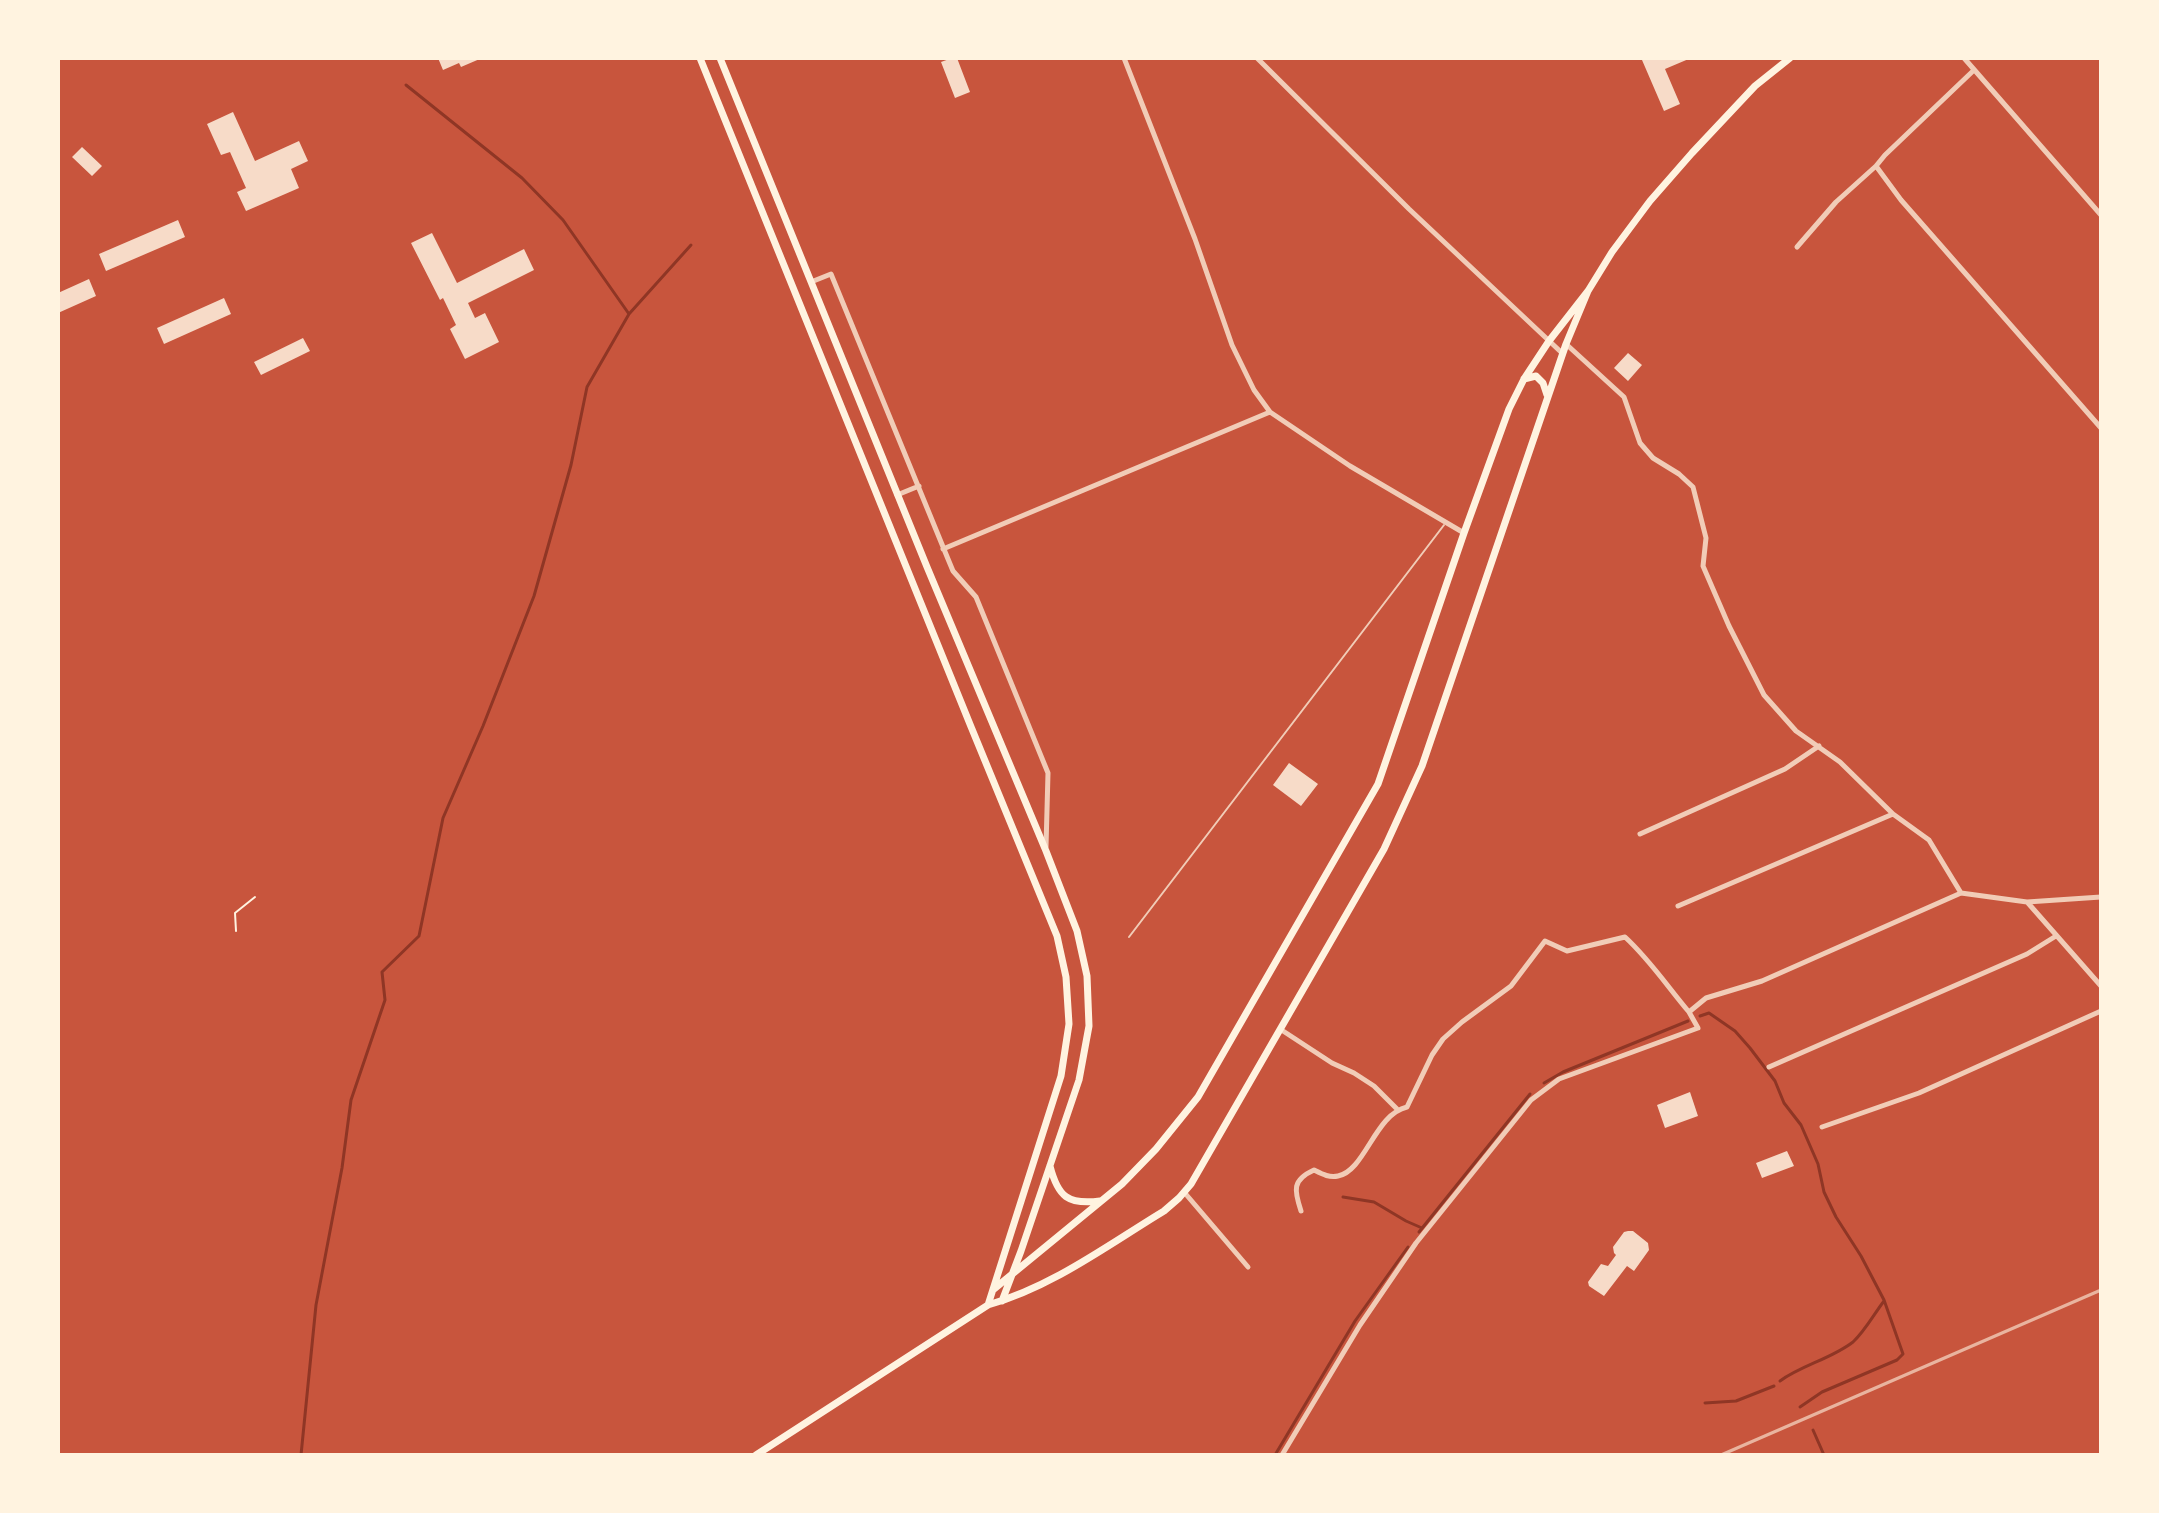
<!DOCTYPE html>
<html>
<head>
<meta charset="utf-8">
<style>
	body { margin:0 }
	#map { position:relative; width:2159px; height:1513px; overflow:hidden; background:#c8553d; font-family:Helvetica,sans-serif }
	canvas { display:block }
	.frame { position:absolute; inset:0; border:60px solid #fff3e0; pointer-events:none }
</style>
</head>
<body>
<div id="map">
<canvas width="2159" height="1513"></canvas>
<div class="frame"></div>
</div>
<script>
const g = document.querySelector('canvas').getContext('2d');
g.lineJoin = 'round';
function stroke(path, color, width, dash) {
  g.strokeStyle = color;
  g.lineWidth = width;
  g.lineCap = dash ? 'butt' : 'round';
  g.setLineDash(dash || []);
  g.stroke(path);
}
function fill(path, color) {
  g.fillStyle = color;
  g.fill(path, 'evenodd');
}
const stream = new Path2D(`
	M406 85 522 178 563 220 629 314
	M1700 1016 1709 1013 1735 1031 1750 1048 1775 1081 1784 1103 1801 1125 1818 1164 1824 1192 1836 1217 1861 1256 1884 1300 1903 1354 1897 1360 1822 1392 1800 1407
	M1544 1083 1563 1072 1688 1021
	M1343 1197 1374 1202 1406 1221 1422 1228
	M1419 1232 1530 1094
	M1780 1381C1802 1365 1831 1359 1853 1342 1865 1331 1874 1314 1884 1301
	M1705 1403 1736 1401 1774 1386
	M1813 1430 1824 1455
	M301 1455 316 1305 342 1168 351 1100 385 1000 382 972 419 936 443 818 483 726 534 596 571 465 587 387 629 314 691 245
	M1275 1455 1355 1321 1408 1247`);
const building = new Path2D(`
	M438 58H482L461 67 459 63 443 70Z
	M952 58H957L970 92 955 98 941 62Z
	M1646 58H1691L1665 69 1680 104 1664 111 1642 60Z
	M233 112 255 161 299 141 308 161 291 169 299 188 246 211 237 192 246 188 230 152 221 155 207 124Z
	M82 147 102 166 92 176 72 157Z
	M178 220 185 237 106 271 99 254Z
	M432 233 457 283 524 249 534 270 468 303 475 318 485 313 499 342 465 359 450 329 456 325 443 298 440 300 411 243Z
	M89 279 96 296 58 313V293Z
	M224 298 231 314 164 344 157 328Z
	M303 338 310 351 261 375 254 362Z
	M1628 353 1642 365 1628 381 1614 368Z
	M1289 763 1318 784 1301 806 1273 785Z
	M1690 1092 1698 1116 1665 1128 1657 1105Z
	M1787 1151 1794 1166 1762 1178 1756 1163Z
	M1628 1231H1633L1648 1243 1649 1250 1634 1271 1627 1266 1604 1296 1589 1286 1588 1282 1601 1264 1608 1266 1616 1255 1614 1253 1613 1247 1624 1232Z`);
const path = new Path2D(`
	M236 931 235 913 255 897`);
const service = new Path2D(`
	M1129 937 1444 525`);
const minor = new Path2D(`
	M1124 58 1195 239 1232 345 1254 390 1270 412 1350 466 1464 533
	M1257 58 1409 209 1562 353
	M1964 58 2101 215
	M1973 71 1885 155 1876 166 1901 200 2101 428
	M1797 247 1836 202 1876 166
	M811 282 831 274 948 559 953 571 976 597 1048 773 1046 847
	M1566 344 1624 397 1640 443 1653 458 1679 474 1693 487 1706 538 1703 566 1729 626 1764 695 1796 731 1840 762 1893 814 1929 840 1961 893
	M897 495 919 486
	M943 549 1270 412
	M1640 834 1785 769 1819 746
	M2028 903 2101 986
	M1678 906 1893 814
	M1280 1029 1332 1063 1354 1073 1374 1086 1397 1109
	M1769 1067 2027 954 2056 936
	M1822 1127 1919 1093 2101 1011
	M1184 1192 1248 1267
	M1301 1211C1294 1190 1292 1180 1314 1170 1322 1174 1329 1178 1338 1176 1365 1171 1375 1114 1407 1107L1432 1055 1443 1039 1462 1022 1511 986 1545 941 1567 951 1625 937C1650 960 1667 986 1689 1012
	M1282 1455 1360 1325 1416 1243 1531 1100 1559 1079 1698 1028 1689 1012 1706 998 1762 981 1961 893 2027 902 2101 897`);
const primary = new Path2D(`
	M700 58C819 350 936 644 1057 936L1066 977 1069 1024 1061 1076 988 1305
	M720 58 927 567 1046 851 1077 931 1087 976 1089 1026 1079 1080 1021 1251 1002 1301
	M1524 379 1536 376 1543 383 1547 395
	M1050 1166C1058 1197 1068 1205 1100 1201
	M994 1289 1122 1184 1156 1149 1198 1097 1378 784 1464 533 1509 409 1524 379 1549 341 1588 291 1612 252 1650 201 1692 153 1755 86 1790 58
	M756 1455 988 1305C1052 1287 1108 1245 1164 1211L1179 1198 1191 1184 1384 849 1422 766 1566 344 1588 291`);
const rail = new Path2D(`
	M1721 1455 2101 1290`);
stroke(stream, '#8f3625', 3);
fill(building, '#f7dbc8');
stroke(path, '#fff3e0', 2);
stroke(service, '#f1ccb7', 2);
stroke(minor, '#f1ccb7', 5);
stroke(primary, '#fff3e0', 7);
stroke(rail, '#e9b49f', 3);
</script>
</body>
</html>
